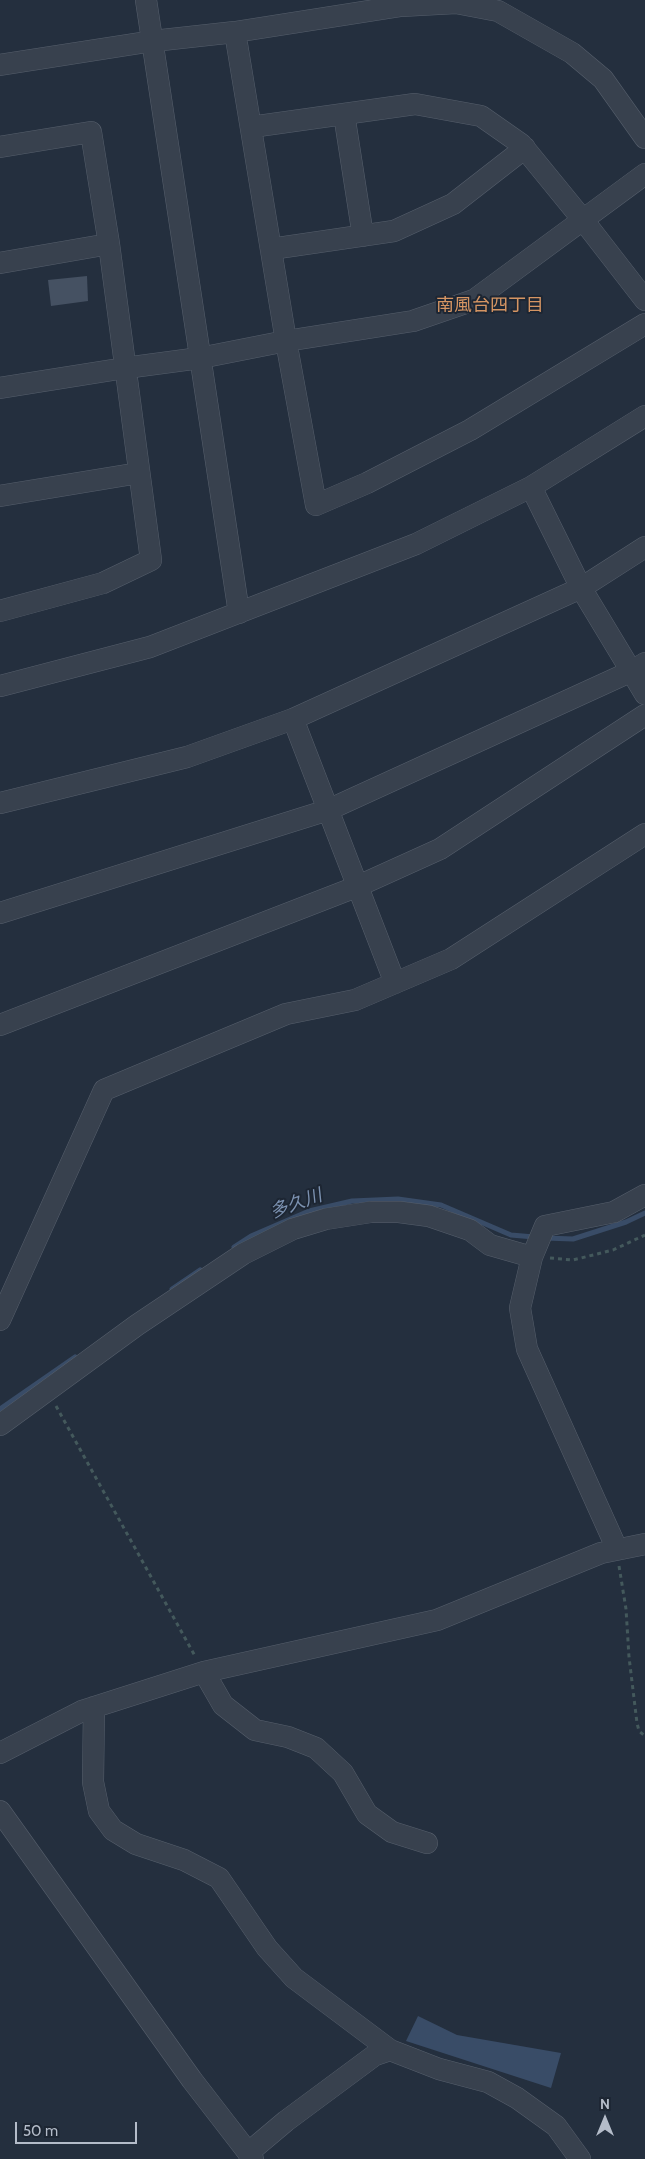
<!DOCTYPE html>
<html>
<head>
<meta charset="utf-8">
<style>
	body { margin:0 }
	#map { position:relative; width:645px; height:2159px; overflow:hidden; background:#242f3e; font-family:Cabin,sans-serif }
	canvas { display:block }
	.north { position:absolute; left:580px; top:2094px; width:50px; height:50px; -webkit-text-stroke:4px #1d2633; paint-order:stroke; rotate:0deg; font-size:14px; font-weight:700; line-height:20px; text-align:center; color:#b4bcc9 }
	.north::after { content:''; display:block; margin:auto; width:18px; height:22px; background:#b4bcc9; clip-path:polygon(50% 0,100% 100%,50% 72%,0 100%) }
	.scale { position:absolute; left:15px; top:2122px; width:122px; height:22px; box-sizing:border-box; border:2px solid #b4bcc9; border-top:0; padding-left:6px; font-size:15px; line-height:18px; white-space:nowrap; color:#b4bcc9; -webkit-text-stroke:4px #1d2633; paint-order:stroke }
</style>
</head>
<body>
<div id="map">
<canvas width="645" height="2159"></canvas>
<div class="north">N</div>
<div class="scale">50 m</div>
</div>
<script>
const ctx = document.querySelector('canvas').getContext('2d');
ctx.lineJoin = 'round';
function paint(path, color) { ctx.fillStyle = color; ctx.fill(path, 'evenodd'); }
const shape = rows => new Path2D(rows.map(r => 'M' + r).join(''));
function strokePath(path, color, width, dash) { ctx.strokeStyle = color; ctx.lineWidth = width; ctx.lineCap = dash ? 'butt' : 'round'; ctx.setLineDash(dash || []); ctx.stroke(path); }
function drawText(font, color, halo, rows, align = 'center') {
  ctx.font = font + ' Cabin,"Noto Sans JP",sans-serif'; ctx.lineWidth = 4; ctx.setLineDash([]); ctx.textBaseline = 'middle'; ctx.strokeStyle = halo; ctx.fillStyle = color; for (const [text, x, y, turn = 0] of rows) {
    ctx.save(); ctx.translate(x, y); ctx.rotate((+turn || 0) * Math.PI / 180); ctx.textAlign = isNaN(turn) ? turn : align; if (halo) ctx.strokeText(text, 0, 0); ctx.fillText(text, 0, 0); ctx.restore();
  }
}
paint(shape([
	[418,2016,457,2035,561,2053,551,2088,406,2041]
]), '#394c67');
strokePath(shape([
	[545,1238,573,1239,626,1222,645,1213],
	[234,1247,251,1236,309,1211,352,1201,398,1199,441,1205,511,1235,534,1237],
	[172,1289,200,1270],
	[0,1409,75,1357]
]), '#394c67', 5);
paint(shape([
	[87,276,88,301,51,306,48,280]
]), '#455162');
const minor = shape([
	[146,0,239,613],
	[235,32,286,341,316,505,367,483,470,430,645,324],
	[0,65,153,41,235,32,401,6,456,3,498,11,572,53,603,79,645,138],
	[344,114,363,236],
	[251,127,415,104,481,116,521,144,583,220,645,300],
	[0,147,91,132,109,244,151,560,103,583,0,611],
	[271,249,394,231,453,204,525,148],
	[0,263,109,244],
	[0,388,125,368,200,358,286,341,413,321,474,300,645,174],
	[531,487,581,588,645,694],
	[0,496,139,473],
	[0,686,150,647,416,544,531,487,645,416],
	[293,719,395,983],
	[0,803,187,757,293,719,581,588,645,547],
	[0,913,328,810,632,671,645,663],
	[0,1025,356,887,440,849,645,715],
	[0,1320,104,1090,286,1014,355,1000,451,959,645,834],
	[0,1425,137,1325,243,1254,293,1229,326,1219,371,1212,399,1212,429,1216,470,1230,490,1245,532,1257],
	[617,1549,527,1349,520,1308,532,1257,545,1226,614,1212,645,1195],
	[204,1672,223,1705,255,1730,288,1737,316,1748,343,1773,367,1814,392,1832,427,1843],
	[94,1707,93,1782,99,1811,113,1830,136,1844,184,1860,219,1878,267,1948,294,1978,390,2050],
	[0,1753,82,1711,204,1672,437,1620,601,1553,645,1544],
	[0,1811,192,2080,253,2159],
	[248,2153,286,2121,375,2055,390,2050,439,2069,488,2082,517,2098,556,2126,580,2159]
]);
strokePath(minor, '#565f6c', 22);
strokePath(shape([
	[550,1258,573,1260,613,1250,645,1235],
	[56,1406,195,1656],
	[619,1566,626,1609,629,1657,637,1723,639,1731,645,1736]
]), '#44595c', 3, [4, 4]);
strokePath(minor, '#38414e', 21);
drawText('18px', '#d59563', '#1d2633', [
	["南風台四丁目",490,306]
]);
drawText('italic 18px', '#7c92b1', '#1d2633', [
	["多久川",296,1204,-20]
]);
</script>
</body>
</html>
